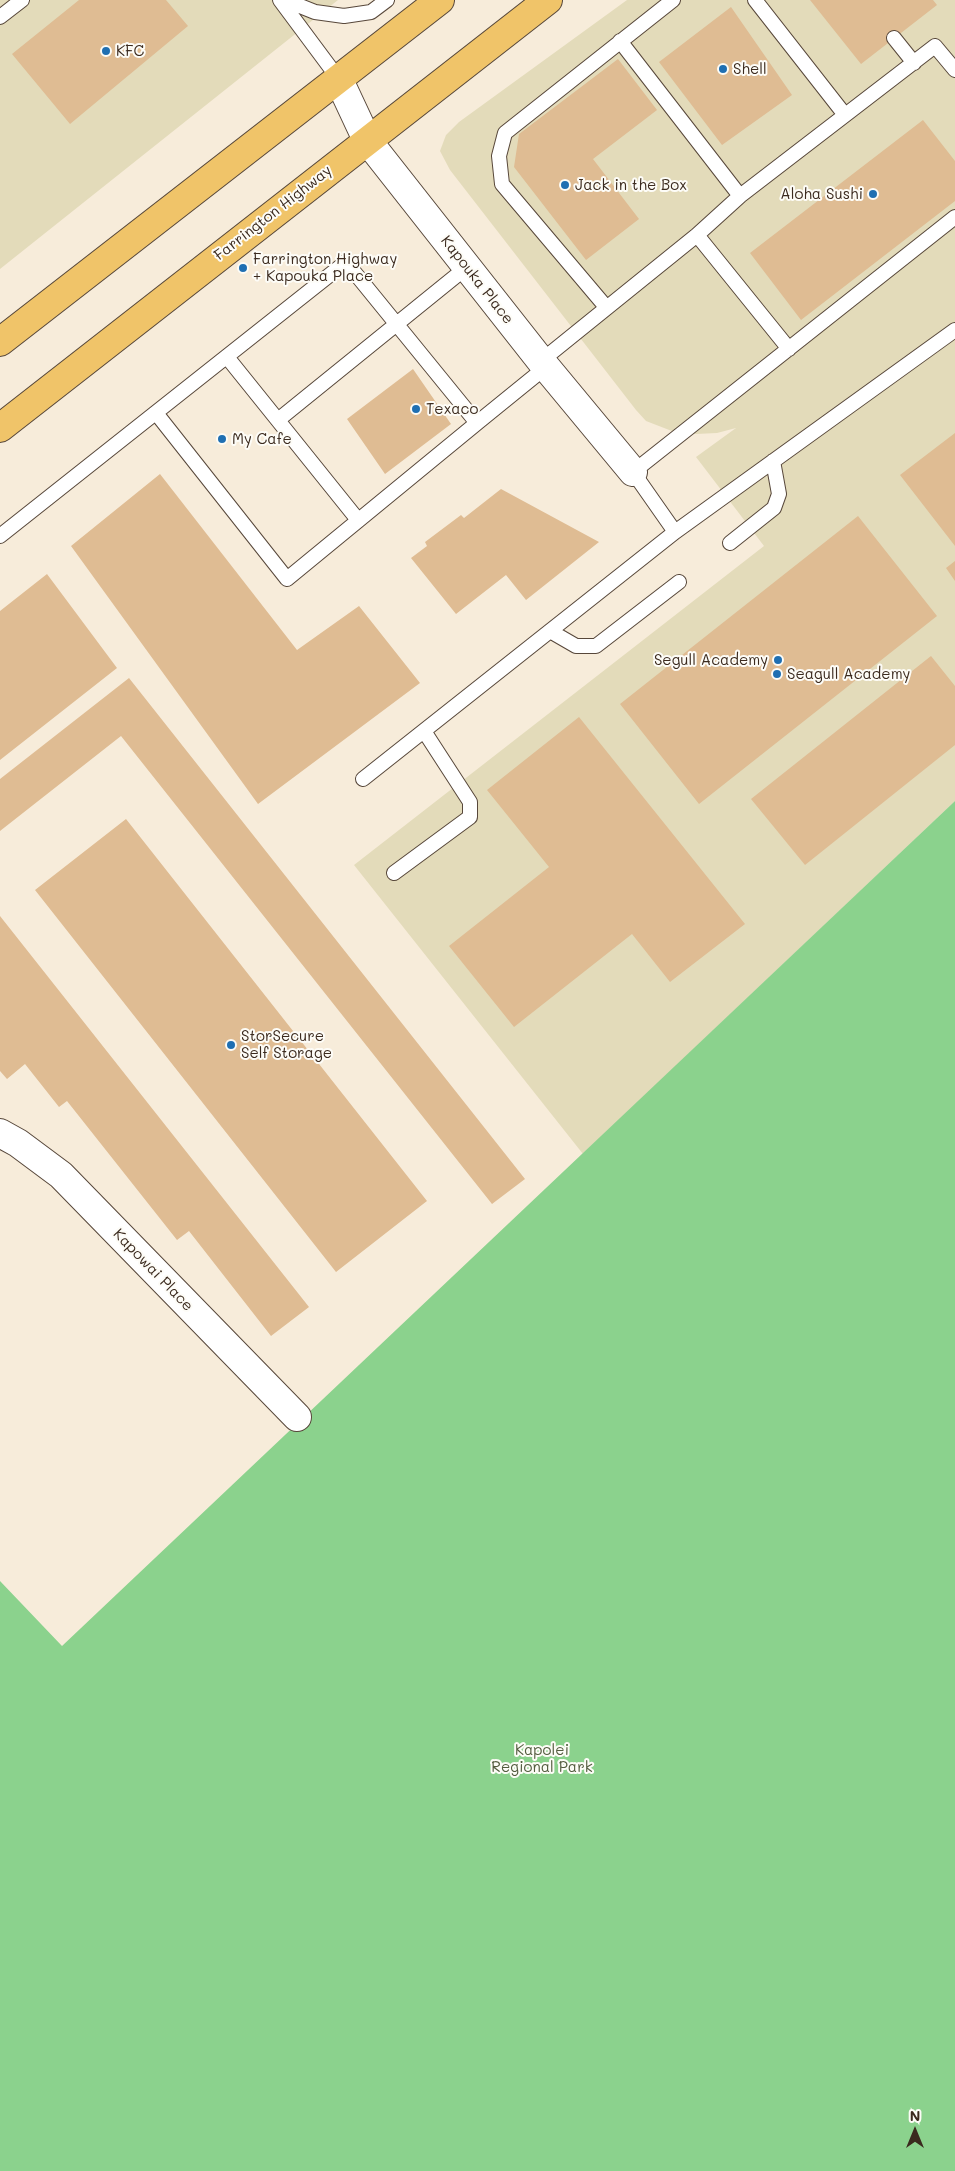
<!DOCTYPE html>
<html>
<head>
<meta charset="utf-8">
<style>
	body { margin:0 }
	#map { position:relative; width:955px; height:2171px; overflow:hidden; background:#f7ecda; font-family:Mali,sans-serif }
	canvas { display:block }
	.north { position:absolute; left:890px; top:2106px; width:50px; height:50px; -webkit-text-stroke:4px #fdfcf7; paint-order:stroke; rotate:0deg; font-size:14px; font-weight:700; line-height:20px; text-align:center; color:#3b2a1e }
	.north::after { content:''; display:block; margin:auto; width:18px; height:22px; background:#3b2a1e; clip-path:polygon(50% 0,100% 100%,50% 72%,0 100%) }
</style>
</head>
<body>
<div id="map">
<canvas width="955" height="2171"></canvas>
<div class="north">N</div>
</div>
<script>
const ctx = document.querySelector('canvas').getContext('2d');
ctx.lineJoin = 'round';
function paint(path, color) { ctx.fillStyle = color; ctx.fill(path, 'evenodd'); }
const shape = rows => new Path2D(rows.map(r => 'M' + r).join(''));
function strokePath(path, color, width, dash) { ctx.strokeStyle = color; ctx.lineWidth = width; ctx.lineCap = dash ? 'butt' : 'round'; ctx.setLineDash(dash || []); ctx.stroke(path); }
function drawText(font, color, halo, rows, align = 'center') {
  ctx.font = font + ' Mali,sans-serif'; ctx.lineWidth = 4; ctx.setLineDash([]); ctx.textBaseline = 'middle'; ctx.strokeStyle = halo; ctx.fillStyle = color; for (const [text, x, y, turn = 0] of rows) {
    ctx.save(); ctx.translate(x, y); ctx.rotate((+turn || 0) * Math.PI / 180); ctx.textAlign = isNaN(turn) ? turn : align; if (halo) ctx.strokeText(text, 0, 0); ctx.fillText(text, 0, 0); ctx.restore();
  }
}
paint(shape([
	[0,0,338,0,0,269],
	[627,0,955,0,955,801,583,1154,354,865,764,546,696,457,736,428,717,433,696,434,677,433,646,421,636,410,450,170,440,151,446,135,459,122]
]), '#e3dbba');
paint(shape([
	[955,801,955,2171,0,2171,0,1581,62,1646]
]), '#8bd28d');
paint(shape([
	[79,0,166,0,188,26,70,124,12,54],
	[810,0,933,0,937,5,861,64],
	[731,7,792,95,722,145,659,62],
	[618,59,657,110,593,159,639,219,586,260,514,167,519,134],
	[923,120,955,161,955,201,801,320,750,253],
	[413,369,451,424,385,474,347,419],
	[955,433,955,546,900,475],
	[160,474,297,650,359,606,420,683,258,804,71,546],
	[501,489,599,542,526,600,506,575,456,614,411,558,427,546,425,542,461,515,464,518],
	[858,516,937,616,699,804,620,704],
	[955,561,955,581,946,568],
	[47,574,117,668,0,760,0,611],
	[931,656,955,686,955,745,805,865,751,799],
	[129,678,525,1179,492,1204,121,736,0,831,0,779],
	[579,717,745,924,670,982,632,934,514,1027,449,946,549,867,487,790],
	[126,819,427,1201,336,1272,35,890],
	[0,916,309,1307,271,1336,189,1231,177,1240,67,1101,59,1107,25,1064,7,1079,0,1071]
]), '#dfbc93');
const lane = shape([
	[280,0,338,78],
	[285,0,315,12,344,16,371,12,387,0],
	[755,0,845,115],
	[0,17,22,0],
	[894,38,914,63],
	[620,41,740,196],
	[697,235,789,349],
	[606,307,502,184,499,156,505,133,673,0],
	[227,357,358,520],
	[541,361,697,235,740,196,935,46,955,70],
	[278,420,467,267],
	[477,423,546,367],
	[675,532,955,330],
	[0,536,346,262,477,423,287,579,156,413],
	[730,543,774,508,779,494,773,461],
	[550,631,576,646,596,646,679,582],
	[363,779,675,532,633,472,955,217],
	[394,873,470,817,470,802,424,731]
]);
const street = shape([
	[338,78,367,140,541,361,633,472],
	[0,1133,18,1143,61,1175,297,1417]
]);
const primary = shape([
	[0,342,440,0],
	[0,428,548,0]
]);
strokePath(lane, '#57473a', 16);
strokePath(street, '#57473a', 30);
strokePath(primary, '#57473a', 30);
strokePath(lane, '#fff', 14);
strokePath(street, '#fff', 28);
strokePath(primary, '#f0c469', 28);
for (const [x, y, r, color] of [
	[106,51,5,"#1f6fb2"],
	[723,69,5,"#1f6fb2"],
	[565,185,5,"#1f6fb2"],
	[873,194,5,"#1f6fb2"],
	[243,268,5,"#1f6fb2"],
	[416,409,5,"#1f6fb2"],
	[222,439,5,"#1f6fb2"],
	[778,660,5,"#1f6fb2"],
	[777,674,5,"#1f6fb2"],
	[231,1045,5,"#1f6fb2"]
]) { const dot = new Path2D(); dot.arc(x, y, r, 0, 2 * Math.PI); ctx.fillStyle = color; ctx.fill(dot); strokePath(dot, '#fdfcf7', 2); }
drawText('15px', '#3b2a1e', '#fdfcf7', [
	["KFC",116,51],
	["Shell",733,69],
	["Jack in the Box",575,185],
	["Aloha Sushi",863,194,"right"],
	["Farrington Highway",253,259],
	["+ Kapouka Place",253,276],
	["Texaco",426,409],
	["My Cafe",232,439],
	["Segull Academy",768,660,"right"],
	["Seagull Academy",787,674],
	["StorSecure",241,1036],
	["Self Storage",241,1053]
], 'left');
drawText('15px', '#3b2a1e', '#fdfcf7', [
	["Farrington Highway",273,213,-38],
	["Kapouka Place",477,280,52],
	["Kapowai Place",153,1270,46]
]);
drawText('15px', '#535c3f', '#fdfcf7', [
	["Kapolei",542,1750],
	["Regional Park",542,1767]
]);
</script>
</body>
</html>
